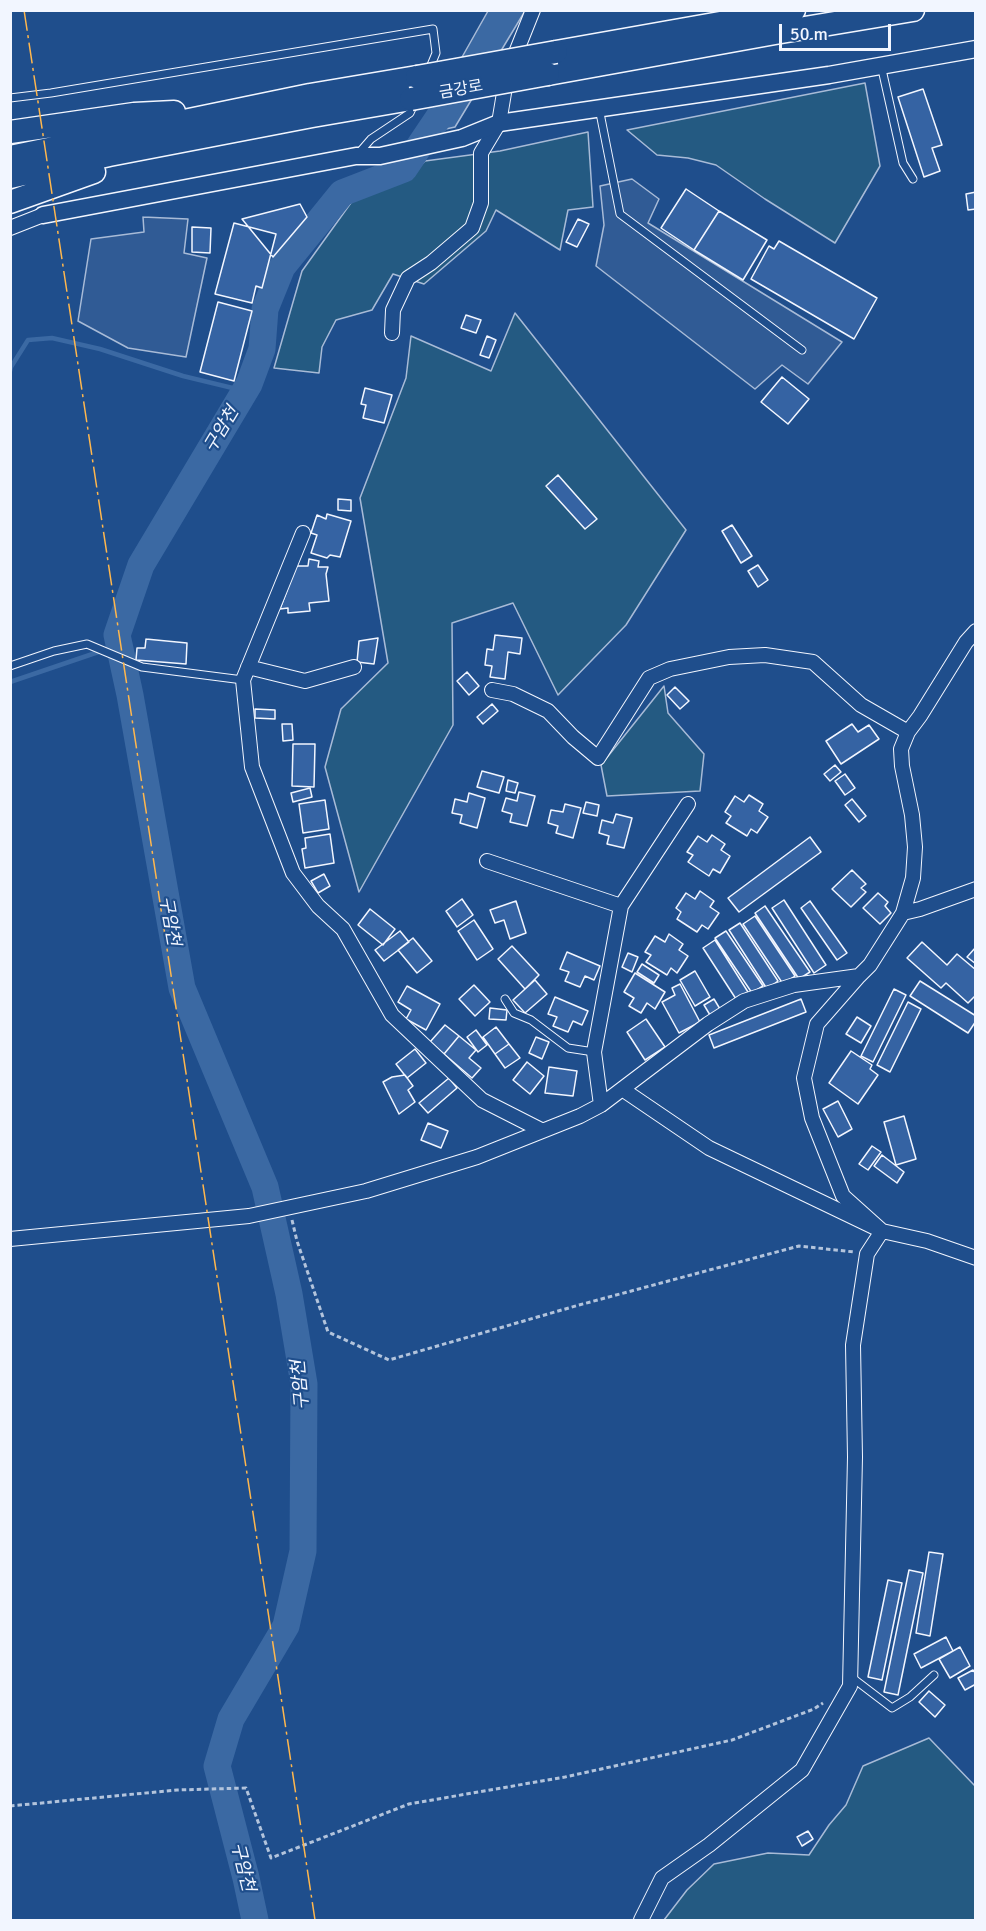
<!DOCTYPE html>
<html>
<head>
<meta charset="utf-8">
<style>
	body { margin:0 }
	#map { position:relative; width:986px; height:1931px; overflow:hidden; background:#1f4e8c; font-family:Signika,sans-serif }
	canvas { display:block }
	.frame { position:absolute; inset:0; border:12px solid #f2f6ff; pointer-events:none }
	.scale { position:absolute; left:779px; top:24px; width:112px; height:27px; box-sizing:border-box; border:3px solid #f2f6ff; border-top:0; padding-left:8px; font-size:18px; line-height:21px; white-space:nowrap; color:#f2f6ff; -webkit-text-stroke:4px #1f4e8c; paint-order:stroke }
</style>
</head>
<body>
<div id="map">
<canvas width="986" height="1931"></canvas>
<div class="frame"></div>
<div class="scale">50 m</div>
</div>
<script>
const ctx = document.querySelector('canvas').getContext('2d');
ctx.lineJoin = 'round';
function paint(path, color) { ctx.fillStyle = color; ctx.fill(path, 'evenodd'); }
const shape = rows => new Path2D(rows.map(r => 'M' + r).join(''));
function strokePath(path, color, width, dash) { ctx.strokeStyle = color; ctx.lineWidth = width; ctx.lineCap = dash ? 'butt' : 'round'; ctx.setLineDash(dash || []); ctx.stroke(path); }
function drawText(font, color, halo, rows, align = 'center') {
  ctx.font = font + ' Signika,"Noto Sans KR",sans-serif'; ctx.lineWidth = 4.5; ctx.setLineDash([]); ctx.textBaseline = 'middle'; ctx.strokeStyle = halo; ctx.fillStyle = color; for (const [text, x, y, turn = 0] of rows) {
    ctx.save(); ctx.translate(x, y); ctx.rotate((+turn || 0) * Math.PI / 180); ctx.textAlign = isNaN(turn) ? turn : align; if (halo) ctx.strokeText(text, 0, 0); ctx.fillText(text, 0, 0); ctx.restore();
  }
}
const green = shape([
	[865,83,880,166,835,243,765,199,716,165,688,158,657,155,627,130,865,83],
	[588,132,593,207,568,210,560,250,496,210,486,231,424,284,393,274,372,310,336,320,322,347,319,373,274,368,302,271,353,200,409,178,425,161,500,151,588,132],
	[515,313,686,530,626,625,558,695,513,603,452,623,453,725,359,892,325,767,341,709,388,663,360,498,406,378,411,336,491,371,515,313],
	[664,686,668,713,704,754,700,791,607,796,601,765,664,686],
	[929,1738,975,1786,975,1920,664,1920,687,1890,714,1864,768,1853,809,1855,829,1825,846,1805,863,1766,929,1738]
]);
paint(green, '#245a82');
strokePath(green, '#a8bbd7', 1.5);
const parking = shape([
	[632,179,659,199,648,223,842,342,808,384,782,365,755,389,596,266,604,225,600,186,632,179],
	[143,217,188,219,184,253,207,258,186,357,128,348,78,321,91,239,144,232,143,217]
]);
paint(parking, '#305b95');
strokePath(parking, '#a8bbd7', 1.5);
const water = shape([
	[488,11,525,11,455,127,414,136,435,105,488,11]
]);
paint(water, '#3b69a3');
strokePath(water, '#a8bbd7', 1.5);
strokePath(shape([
	[10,371,11,367,28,340,52,338,100,349,183,376,245,391],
	[10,682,119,645]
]), '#3b69a3', 4.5);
strokePath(shape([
	[255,1920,246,1878,217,1766,231,1719,286,1626,303,1551,304,1384,289,1294,265,1187,182,988,130,695,117,635,141,565,249,384,262,349,265,309,282,267,342,193,404,169,449,102]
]), '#3b69a3', 27);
const building = shape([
	[923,89,942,145,932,148,940,171,924,177,898,97,923,89],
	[686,189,719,211,694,250,661,228,686,189],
	[976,192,976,209,968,210,966,194,976,192],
	[300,204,307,217,273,257,242,219,300,204],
	[719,211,767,240,743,280,694,250,719,211],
	[578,219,589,224,577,247,566,242,578,219],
	[234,223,276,234,262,288,256,286,252,303,215,294,234,223],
	[192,227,211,228,210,253,192,252,192,227],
	[779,241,877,298,854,339,751,279,769,246,774,249,779,241],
	[218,302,252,311,234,381,200,372,218,302],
	[466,315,481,320,476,333,461,328,466,315],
	[487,336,496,340,489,358,480,355,487,336],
	[782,377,809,399,788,424,761,402,782,377],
	[365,388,392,395,384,423,363,418,366,405,361,404,365,388],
	[558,475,597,519,585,529,546,486,558,475],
	[338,499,351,500,351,511,338,510,338,499],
	[327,514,351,521,340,557,330,555,327,558,311,553,317,535,311,533,317,515,326,519,327,514],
	[732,525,752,556,741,563,722,531,732,525],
	[309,559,319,561,318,567,328,567,326,574,329,601,309,603,310,611,288,613,288,608,280,609,296,566,308,566,309,559],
	[758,565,768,580,758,587,748,571,758,565],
	[495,635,522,638,520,654,508,652,505,679,490,677,492,666,485,665,487,649,493,650,495,635],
	[378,638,374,664,357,662,359,641,378,638],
	[146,639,187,643,186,664,136,660,137,648,145,648,146,639],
	[467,672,479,686,469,695,457,681,467,672],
	[675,687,689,701,680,709,667,695,675,687],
	[492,704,498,711,483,724,477,717,492,704],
	[255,709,275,710,275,719,255,718,255,709],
	[282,724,292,724,293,740,283,741,282,724],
	[852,724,858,732,869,725,879,739,841,764,826,741,852,724],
	[293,744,315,744,314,787,292,786,293,744],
	[835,765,841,772,830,781,824,774,835,765],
	[482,771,504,777,499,793,477,787,482,771],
	[845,774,855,788,845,795,835,781,845,774],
	[508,780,518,783,515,793,506,791,508,780],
	[310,788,312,797,293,802,291,793,310,788],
	[519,792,535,796,527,826,510,822,512,814,502,811,506,798,517,801,519,792],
	[469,793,485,798,477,828,460,823,462,815,452,813,455,799,467,802,469,793],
	[749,795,763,804,759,811,768,817,757,833,751,829,747,836,726,823,731,816,725,812,735,796,744,802,749,795],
	[852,799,866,816,859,822,845,805,852,799],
	[325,800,329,829,303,833,299,804,325,800],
	[586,802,599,805,597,816,583,813,586,802],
	[565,804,581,808,573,838,556,833,558,826,548,823,551,810,563,812,565,804],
	[616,814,632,818,624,848,607,844,609,836,599,833,602,820,613,823,616,814],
	[330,834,334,863,305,868,302,849,306,848,305,838,330,834],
	[712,835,725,844,721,850,730,856,720,873,713,869,709,876,688,862,693,855,687,852,698,836,707,842,712,835],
	[810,837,821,852,739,912,728,898,810,837],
	[852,870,866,884,861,888,866,892,851,907,832,889,852,870],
	[324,874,330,886,318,893,311,881,324,874],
	[700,891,714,901,710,907,719,913,708,929,702,925,697,932,677,919,681,912,676,908,686,893,695,899,700,891],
	[878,893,888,902,885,906,891,913,880,924,863,908,878,893],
	[462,899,473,915,457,927,446,911,462,899],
	[784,900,826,965,814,973,772,908,784,900],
	[516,901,526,933,510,939,504,920,495,923,490,910,516,901],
	[810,901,847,953,837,960,801,908,810,901],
	[765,906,810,972,799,979,755,913,765,906],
	[370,909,395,929,383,945,358,925,370,909],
	[755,916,795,976,783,984,743,924,755,916],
	[474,920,493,949,477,960,458,931,474,920],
	[740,923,778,981,767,989,729,930,740,923],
	[400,931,409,942,384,961,375,950,400,931],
	[726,931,763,986,752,993,715,938,726,931],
	[669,934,683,944,679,950,688,956,677,973,671,968,667,975,646,962,651,955,645,952,655,936,665,942,669,934],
	[413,938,432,961,417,973,398,950,413,938],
	[715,940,748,992,736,999,703,948,715,940],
	[922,942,947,965,957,954,976,970,976,995,968,1003,946,983,941,988,907,958,922,942],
	[512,946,539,975,525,989,498,959,512,946],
	[976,947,976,964,967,957,976,947],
	[567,952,600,966,594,980,585,976,580,987,565,981,569,972,560,969,567,952],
	[628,953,638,957,632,972,622,967,628,953],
	[642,964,659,975,654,983,637,972,642,964],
	[695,971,710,997,695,1006,680,980,695,971],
	[635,973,665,992,655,1009,647,1003,641,1013,629,1006,634,998,624,992,635,973],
	[535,980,547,994,525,1013,513,1000,535,980],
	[920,981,976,1016,976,1021,968,1033,910,996,920,981],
	[680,984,700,1022,679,1033,662,1002,675,995,672,988,680,984],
	[474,985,490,1002,475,1016,459,999,474,985],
	[407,986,440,1004,426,1030,406,1019,411,1010,398,1002,407,986],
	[894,989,906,995,873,1062,861,1056,894,989],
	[555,997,588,1011,582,1025,573,1021,568,1032,553,1026,557,1017,548,1014,555,997],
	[714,999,720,1009,710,1015,704,1005,714,999],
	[801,999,806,1012,714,1048,709,1035,801,999],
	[908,1002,921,1009,890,1072,877,1065,908,1002],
	[490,1008,507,1010,506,1020,489,1019,490,1008],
	[857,1017,871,1026,861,1043,846,1034,857,1017],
	[646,1019,665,1047,645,1060,627,1032,646,1019],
	[445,1025,459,1036,444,1054,430,1042,445,1025],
	[496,1027,509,1044,495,1054,483,1037,496,1027],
	[476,1030,487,1045,478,1052,467,1037,476,1030],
	[459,1036,476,1050,469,1058,481,1068,472,1078,444,1054,459,1036],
	[536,1037,549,1042,542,1059,529,1053,536,1037],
	[509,1044,520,1058,505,1068,495,1054,509,1044],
	[415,1049,426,1063,407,1078,396,1064,415,1049],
	[851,1051,872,1065,870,1069,878,1075,858,1104,829,1083,851,1051],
	[527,1062,544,1076,530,1094,513,1080,527,1062],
	[549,1067,577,1071,573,1096,545,1093,549,1067],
	[405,1075,413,1086,408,1090,415,1102,399,1114,383,1082,392,1077,405,1075],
	[449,1078,457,1088,428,1113,419,1103,449,1078],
	[838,1101,852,1129,838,1137,823,1109,838,1101],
	[904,1116,916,1159,896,1165,884,1122,904,1116],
	[428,1123,448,1131,441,1148,421,1140,428,1123],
	[872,1146,881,1152,868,1170,859,1164,872,1146],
	[882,1155,904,1172,897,1183,874,1166,882,1155],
	[929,1552,943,1554,930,1636,916,1633,929,1552],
	[909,1570,923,1573,898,1695,884,1692,909,1570],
	[888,1580,902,1583,882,1680,868,1677,888,1580],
	[946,1637,953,1651,921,1668,914,1654,946,1637],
	[960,1647,970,1666,950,1678,939,1659,960,1647],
	[973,1670,976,1674,976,1684,965,1690,958,1678,973,1670],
	[929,1691,945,1705,935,1717,919,1702,929,1691],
	[808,1831,813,1839,802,1846,797,1837,808,1831]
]);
paint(building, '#3563a3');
strokePath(building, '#f2f6ff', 1.5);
const service = shape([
	[881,65,903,163,913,179],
	[10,98,51,93,433,29,436,53,429,70],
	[599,108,620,214,802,350],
	[358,154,371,139,410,113,415,102],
	[10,666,54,651,87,644,142,667,243,680],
	[505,999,514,1013,531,1020,568,1048,594,1052],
	[850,1676,892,1708,910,1697,934,1675]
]);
const minor = shape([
	[10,228,43,215],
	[392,333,393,310,408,278,431,263,472,228,481,203,481,153,499,123,507,75,533,10],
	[303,533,243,680,252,767,293,873,318,906,343,929,392,1015,482,1100,541,1130],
	[248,667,305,681,354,667],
	[492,690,513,694,548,711,573,737,598,758,649,678,670,669,729,657,765,655,813,662,861,705,908,732],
	[487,861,621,906],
	[903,913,913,878,915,847,912,815,902,766,901,749,908,732,920,716,966,642,976,631],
	[859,976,817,1024,804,1078,812,1118,843,1196,882,1231,927,1241,976,1258],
	[622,1089,709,1148,882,1231,867,1254,853,1345,855,1457,850,1686,802,1770,709,1845,662,1878,641,1920],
	[601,1105,594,1052,621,906,688,804],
	[10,1239,249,1216,366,1191,477,1157,580,1116,601,1105,708,1024,744,1001,794,985,859,976,870,965,903,913,920,909,976,889]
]);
const tertiary = shape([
	[43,215,356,156,380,156,462,138,499,123,829,75,976,49]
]);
const trunk = shape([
	[556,52,794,10],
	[548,74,775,33,913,10],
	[10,132,134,114,174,112],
	[10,157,310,95,417,77],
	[10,177,109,155,312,116,411,99],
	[10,202,94,172]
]);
strokePath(service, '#f2f6ff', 9);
strokePath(minor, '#f2f6ff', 16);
strokePath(tertiary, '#f2f6ff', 19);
strokePath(trunk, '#f2f6ff', 25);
strokePath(shape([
	[292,1220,297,1241,328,1332,389,1360,579,1305,799,1246,854,1252],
	[10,1806,177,1790,246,1788,271,1858,409,1804,565,1777,732,1740,814,1709,823,1703]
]), '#b3c4dc', 3, [4.5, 3]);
strokePath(service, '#1f4e8c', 7);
strokePath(minor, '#1f4e8c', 14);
strokePath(tertiary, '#1f4e8c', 16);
strokePath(trunk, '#1f4e8c', 22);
const trunkBridge = shape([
	[417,77,556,52],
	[411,99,548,74]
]);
strokePath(trunkBridge, '#f2f6ff', 25, []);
strokePath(trunkBridge, '#1f4e8c', 22);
strokePath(shape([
	[24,10,315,1920]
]), '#ffb74d', 1.5, [21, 4.5, 3, 4.5]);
drawText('16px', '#f2f6ff', '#1f4e8c', [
	["금강로",461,90,-10]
]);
drawText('italic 18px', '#f2f6ff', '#1f4e8c', [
	["구암천",222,430,-59],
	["구암천",169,921,80],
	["구암천",301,1385,-95],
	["구암천",242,1867,76]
]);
</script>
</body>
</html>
